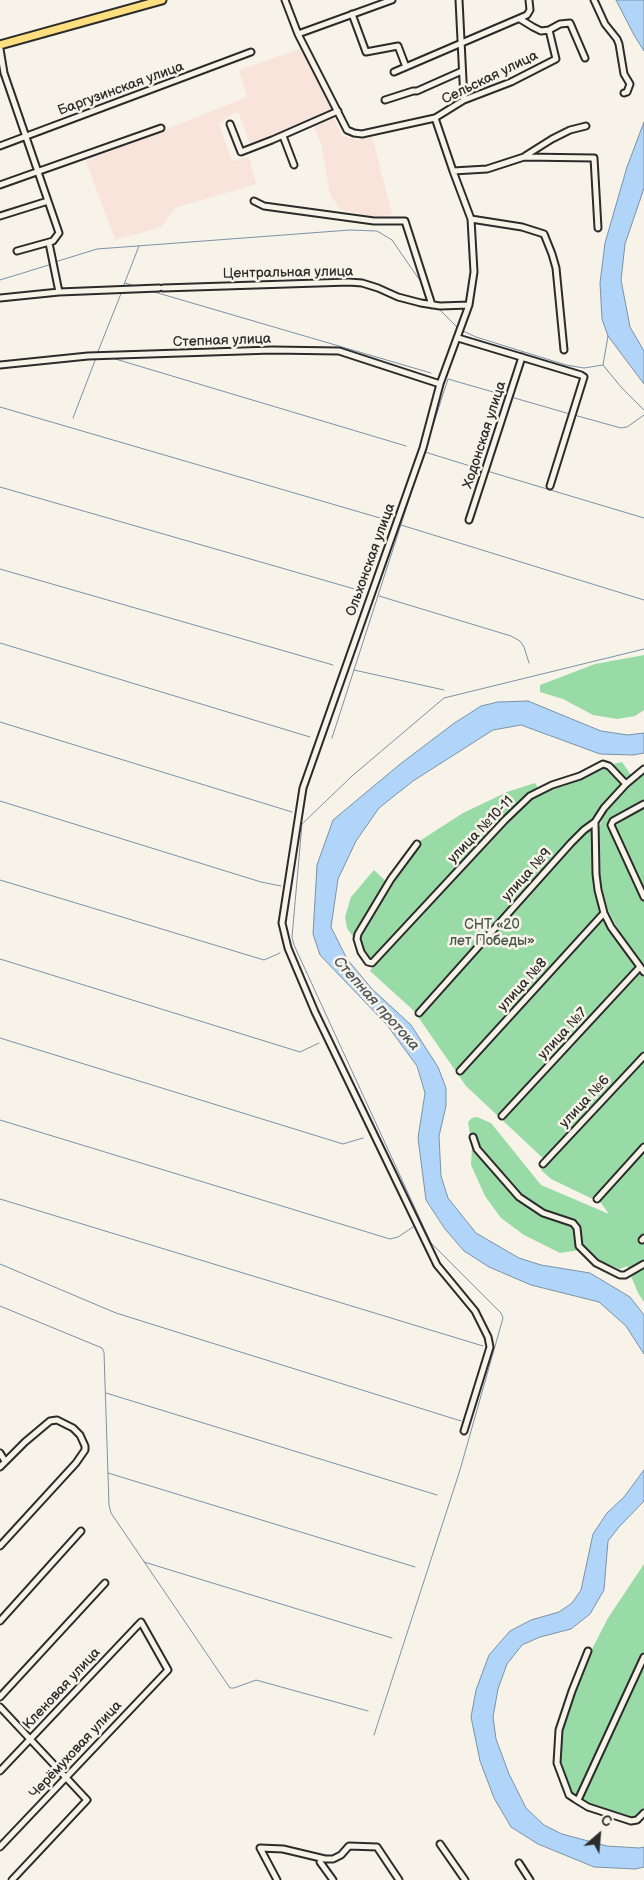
<!DOCTYPE html>
<html>
<head>
<meta charset="utf-8">
<style>
	body { margin:0 }
	#map { position:relative; width:644px; height:1880px; overflow:hidden; background:#f7f3e8; font-family:"Balsamiq Sans",sans-serif }
	canvas { display:block }
	.north { position:absolute; left:574px; top:1810px; width:50px; height:50px; -webkit-text-stroke:4px #f7f3e8; paint-order:stroke; rotate:27deg; font-size:14px; font-weight:700; line-height:20px; text-align:center; color:#2b2b2b }
	.north::after { content:''; display:block; margin:auto; width:18px; height:22px; background:#2b2b2b; clip-path:polygon(50% 0,100% 100%,50% 72%,0 100%) }
</style>
</head>
<body>
<div id="map">
<canvas width="644" height="1880"></canvas>
<div class="north">С</div>
</div>
<script>
const ctx = document.querySelector('canvas').getContext('2d');
ctx.lineJoin = 'round';
function paint(path, color) { ctx.fillStyle = color; ctx.fill(path, 'evenodd'); }
const shape = rows => new Path2D(rows.map(r => 'M' + r).join(''));
function strokePath(path, color, width, dash) { ctx.strokeStyle = color; ctx.lineWidth = width; ctx.lineCap = dash ? 'butt' : 'round'; ctx.setLineDash(dash || []); ctx.stroke(path); }
function drawText(font, color, halo, rows, align = 'center') {
  ctx.font = font + ' "Balsamiq Sans",sans-serif'; ctx.lineWidth = 5; ctx.setLineDash([]); ctx.textBaseline = 'middle'; ctx.strokeStyle = halo; ctx.fillStyle = color; for (const [text, x, y, turn = 0] of rows) {
    ctx.save(); ctx.translate(x, y); ctx.rotate((+turn || 0) * Math.PI / 180); ctx.textAlign = isNaN(turn) ? turn : align; if (halo) ctx.strokeText(text, 0, 0); ctx.fillText(text, 0, 0); ctx.restore();
  }
}
paint(shape([
	[302,48,331,109,250,145,239,113,234,113,219,124,232,161,249,157,256,184,175,208,162,227,115,240,86,161,247,97,239,70],
	[334,118,342,136,359,140,372,136,392,214,373,217,340,209,330,194,321,143,314,127]
]), '#f9e4db');
paint(shape([
	[644,655,644,710,635,716,617,719,593,715,563,699,540,692,540,685,595,664],
	[622,762,631,775,587,824,593,832,594,875,602,920,644,977,644,1302,638,1293,627,1266,620,1269,598,1260,587,1249,560,1253,524,1235,501,1218,485,1196,471,1165,472,1147,468,1122,472,1118,477,1117,491,1123,541,1185,609,1214,601,1203,551,1179,541,1170,547,1162,466,1086,414,1011,370,971,374,965,369,961,347,928,345,917,351,897,374,870,390,885,421,845,418,842,463,813,507,792,535,783,540,792,583,779,604,766],
	[644,773,644,966,624,940,608,910,598,873,599,828,606,810],
	[644,1564,644,1807,639,1816,633,1820,589,1805,570,1794,559,1763,562,1731,591,1651,608,1618]
]), '#99dba6');
const water = shape([
	[616,0,644,0,644,51,634,35,616,0],
	[644,122,644,188,625,244,621,280,630,327,644,351,644,384,608,336,602,319,600,283,605,243,627,167,644,122],
	[528,701,601,731,628,735,644,733,644,753,633,755,600,754,521,725,493,730,413,781,379,808,356,841,338,879,331,927,347,959,372,989,411,1025,438,1067,446,1088,446,1106,439,1136,441,1176,448,1198,476,1233,519,1258,541,1265,590,1273,630,1297,644,1315,644,1354,626,1326,599,1302,531,1285,489,1267,464,1251,445,1229,426,1200,418,1138,425,1093,417,1066,387,1025,320,955,313,934,317,865,333,820,399,765,453,724,481,706,498,702,528,701],
	[644,1470,644,1501,619,1527,608,1541,604,1590,590,1614,571,1629,540,1637,522,1645,507,1664,498,1689,493,1717,496,1739,509,1774,526,1808,544,1825,562,1834,607,1846,639,1848,644,1847,644,1867,635,1869,594,1867,538,1844,511,1827,494,1798,480,1761,471,1717,476,1690,489,1655,510,1631,531,1620,559,1612,572,1603,581,1590,593,1534,607,1513,624,1497,644,1470]
]);
paint(water, '#b0d5f9');
strokePath(water, '#7b91a7', 1);
strokePath(shape([
	[55,262,97,249,350,230,377,231,392,240,423,285],
	[0,280,52,264],
	[125,283,138,287],
	[123,287,139,246],
	[151,291,431,373],
	[439,309,459,329],
	[463,331,476,337,566,365,584,368,603,365],
	[608,336,603,365,621,387,644,410],
	[97,354,122,291],
	[112,358,406,446],
	[511,397,570,414],
	[0,407,380,518],
	[574,415,621,428,627,427,644,415],
	[73,418,96,358],
	[425,452,483,470],
	[487,471,644,518],
	[0,487,358,590],
	[401,525,644,600],
	[0,569,333,665],
	[379,596,511,636,520,641,524,647,529,663],
	[0,643,310,737],
	[354,670,444,690],
	[0,722,292,812],
	[332,738,448,379,507,396],
	[0,801,261,882,281,886],
	[0,880,264,960,280,953],
	[0,959,300,1052,319,1043],
	[0,1038,343,1144,363,1138],
	[0,1120,390,1239,398,1237,416,1225],
	[0,1199,483,1346],
	[0,1264,116,1313,461,1421],
	[0,1306,102,1348,104,1352,109,1505,111,1513,230,1688,234,1688,256,1680,368,1711],
	[106,1393,437,1495],
	[108,1473,415,1567],
	[144,1562,392,1638],
	[374,1735,460,1470,503,1318,501,1313,431,1243,294,945,292,937,302,824,352,776,444,698,644,649]
]), '#7b91a7', 1);
const minor = shape([
	[285,0,298,34,347,130,354,133,362,134,435,118,464,100,511,82,556,59,549,30,560,24,570,23,585,58],
	[459,0,464,100],
	[594,0,605,24,617,39,619,44,624,74,630,84,627,92,624,93],
	[352,14,366,52,398,46,406,67],
	[520,19,533,27,541,31,549,30],
	[298,34,392,0],
	[0,49,4,73,59,233,53,241,17,251],
	[394,72,527,15,530,10,529,0],
	[385,100,413,91,417,91,462,71],
	[435,118,453,171,487,169,524,157,594,158,598,228],
	[230,124,241,152,272,140,338,111],
	[283,136,294,165],
	[0,146,251,52],
	[525,156,552,139,570,130,586,126],
	[453,171,471,219,474,272,469,305,440,384,423,448,303,788,282,923,288,948,315,1012,437,1265,475,1311,488,1337,490,1347,464,1431],
	[0,185,161,128],
	[254,201,264,206,374,221,405,221,432,305],
	[0,216,48,201],
	[471,219,522,227,544,234,552,254,556,268,564,350],
	[49,243,59,292],
	[163,288,349,282,362,283,378,288,398,297,421,303,440,306,469,305],
	[0,298,59,292,159,288],
	[458,338,581,375,584,377,550,486],
	[0,365,88,356,272,350,339,351,440,384],
	[469,520,522,357],
	[644,769,626,784,604,808,595,822,596,874,598,890,604,913,611,927,644,972],
	[644,804,613,821,611,825,644,897],
	[417,844,391,879,358,934,357,939,361,952,368,962,372,963,505,820,530,796,552,785,580,776,603,764,609,766,626,784],
	[419,1013,571,843,584,830,595,822],
	[460,1071,604,913],
	[502,1116,640,967],
	[473,1137,477,1149,519,1197,543,1213,573,1223,577,1228,579,1246,596,1263,620,1275,625,1275,644,1264],
	[543,1164,644,1056],
	[597,1199,644,1147],
	[642,1240,644,1238],
	[0,1453,5,1461],
	[0,1467,25,1442,50,1421,57,1420,73,1428,80,1435,85,1446,85,1450,76,1463,0,1546],
	[0,1621,81,1531],
	[588,1651,572,1691,559,1730,557,1763,569,1795,575,1799,588,1807,631,1821,637,1820,644,1813],
	[0,1697,105,1583],
	[0,1707,87,1800,12,1880],
	[0,1771,141,1622,168,1670,0,1847],
	[578,1800,644,1657],
	[440,1844,465,1880],
	[320,1862,333,1880],
	[519,1863,530,1880],
	[277,1880,260,1848,283,1849,325,1859,333,1859,341,1855,349,1846,377,1847,399,1880]
]);
const major = shape([
	[0,45,162,0]
]);
strokePath(minor, '#2b2b2b', 9);
strokePath(major, '#2b2b2b', 11);
strokePath(minor, '#f7f3e8', 5);
strokePath(major, '#fedf80', 7);
drawText('14px', '#2b2b2b', '#f7f3e8', [
	["Сельская улица",490,78,-26],
	["Баргузинская улица",121,89,-20],
	["Центральная улица",288,273,-1],
	["Степная улица",222,341,-2],
	["Ходонская улица",485,435,-72],
	["Ольхонская улица",371,560,-70],
	["улица №10-11",481,830,-46],
	["улица №9",527,875,-48],
	["улица №8",523,985,-48],
	["улица №7",563,1034,-47],
	["улица №6",585,1102,-47],
	["Кленовая улица",62,1689,-47],
	["Черёмуховая улица",76,1750,-47]
]);
drawText('14px', '#46574a', '#f7f3e8', [
	["СНТ «20",492,925],
	["лет Победы»",492,941]
]);
drawText('italic 15px', '#4c565e', '#f7f3e8', [
	["Степная протока",376,1004,48]
]);
</script>
</body>
</html>
